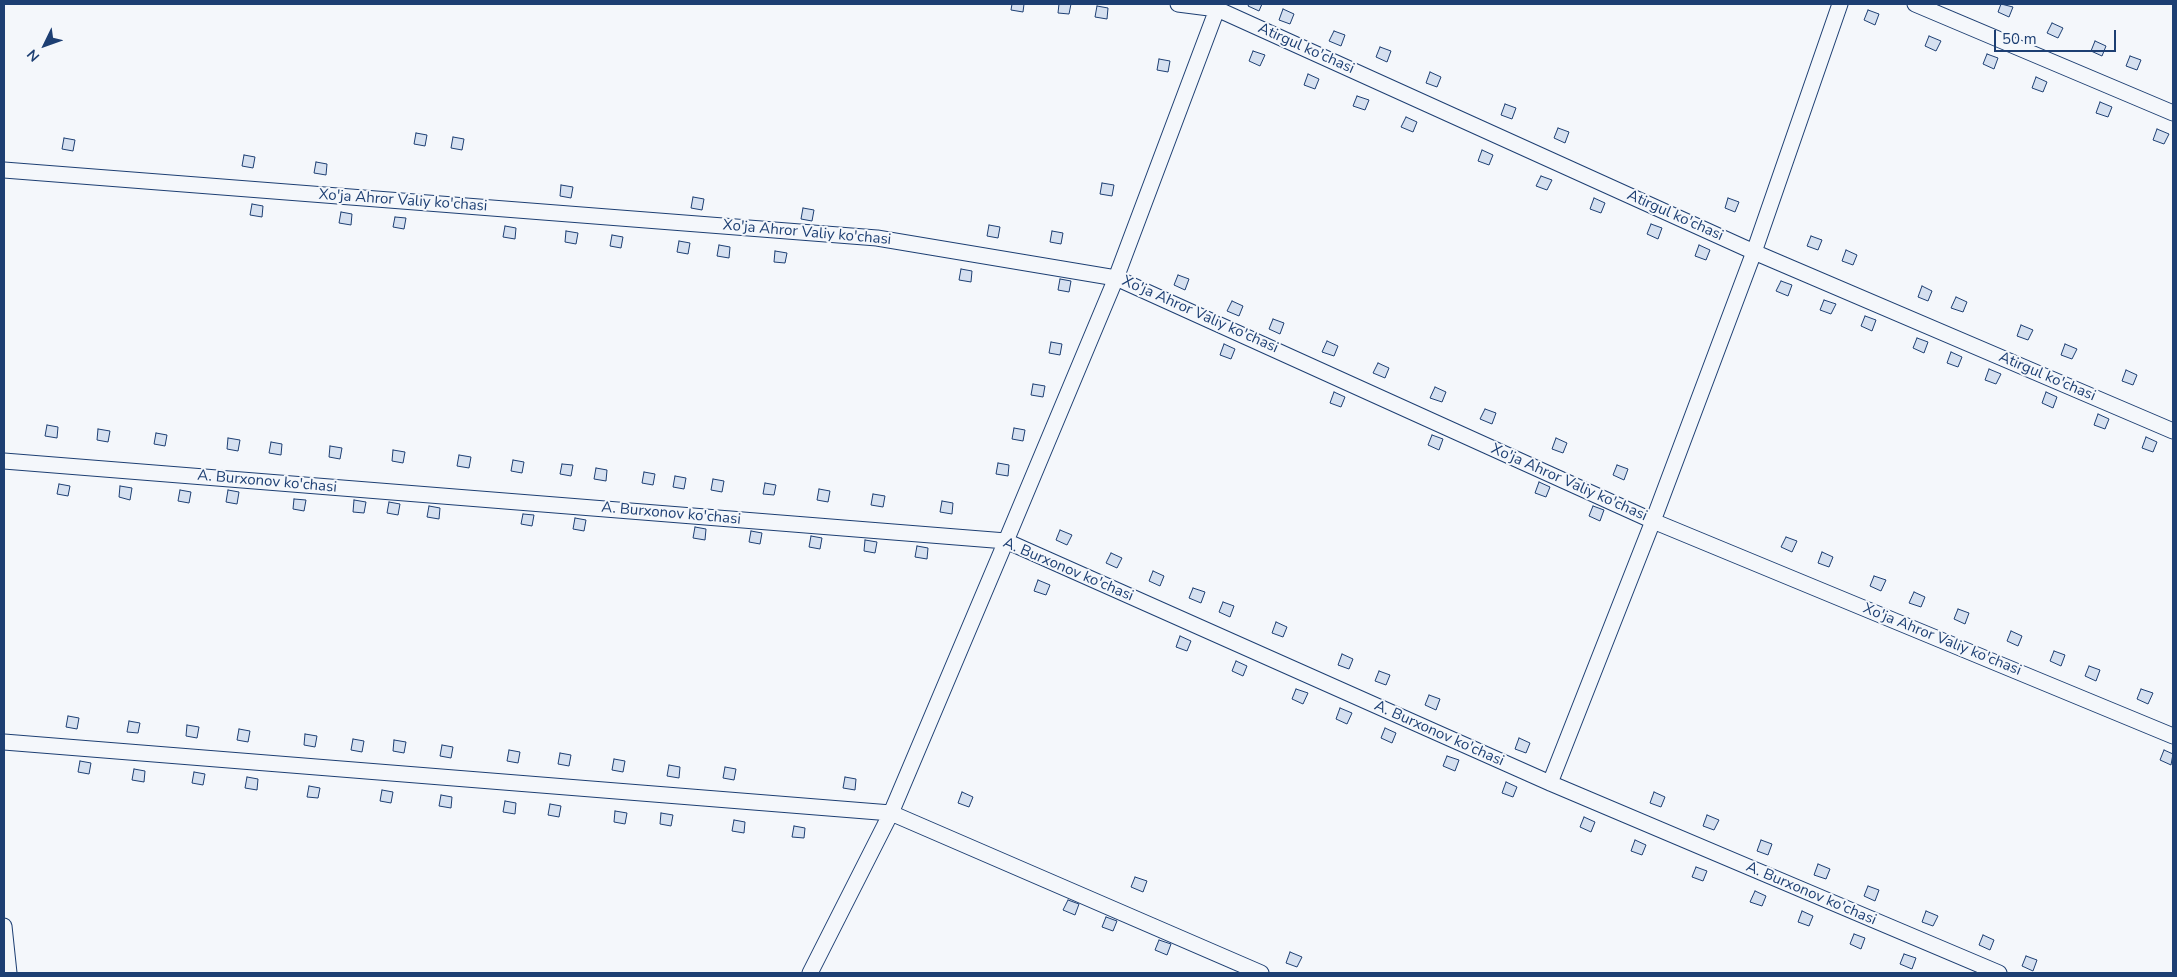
<!DOCTYPE html>
<html>
<head>
<meta charset="utf-8">
<style>
	body { margin:0 }
	#map { position:relative; width:2177px; height:977px; overflow:hidden; background:#f4f7fb; font-family:"Nunito Sans",sans-serif }
	canvas { display:block }
	.frame { position:absolute; inset:0; border:5px solid #1d3f73; pointer-events:none }
	.north { position:absolute; left:20px; top:20px; width:50px; height:50px; -webkit-text-stroke:4px #f4f7fb; paint-order:stroke; rotate:228deg; font-size:14px; font-weight:700; line-height:20px; text-align:center; color:#1d3f73 }
	.north::after { content:''; display:block; margin:auto; width:18px; height:22px; background:#1d3f73; clip-path:polygon(50% 0,100% 100%,50% 72%,0 100%) }
	.scale { position:absolute; left:1994px; top:30px; width:122px; height:22px; box-sizing:border-box; border:2px solid #1d3f73; border-top:0; padding-left:6px; font-size:15px; line-height:18px; white-space:nowrap; color:#1d3f73; -webkit-text-stroke:4px #f4f7fb; paint-order:stroke }
</style>
</head>
<body>
<div id="map">
<canvas width="2177" height="977"></canvas>
<div class="frame"></div>
<div class="north">N</div>
<div class="scale">50 m</div>
</div>
<script>
const ctx = document.querySelector('canvas').getContext('2d');
ctx.lineJoin = 'round';
function paint(path, color) { ctx.fillStyle = color; ctx.fill(path, 'evenodd'); }
const shape = rows => new Path2D(rows.map(r => 'M' + r).join(''));
function strokePath(path, color, width, dash) { ctx.strokeStyle = color; ctx.lineWidth = width; ctx.lineCap = dash ? 'butt' : 'round'; ctx.setLineDash(dash || []); ctx.stroke(path); }
function drawText(font, color, halo, rows, align = 'center') {
  ctx.font = font + ' "Nunito Sans",sans-serif'; ctx.lineWidth = 4; ctx.setLineDash([]); ctx.textBaseline = 'middle'; ctx.strokeStyle = halo; ctx.fillStyle = color; for (const [text, x, y, turn = 0] of rows) {
    ctx.save(); ctx.translate(x, y); ctx.rotate((+turn || 0) * Math.PI / 180); ctx.textAlign = isNaN(turn) ? turn : align; if (halo) ctx.strokeText(text, 0, 0); ctx.fillText(text, 0, 0); ctx.restore();
  }
}
const building = shape([
	[1012,4,1024,4,1023,12,1011,10,1012,4],
	[1059,4,1071,4,1069,14,1058,13,1059,4],
	[1249,4,1262,4,1259,11,1248,6,1249,4],
	[2001,4,2013,7,2009,17,1998,12,2001,4],
	[1097,6,1108,8,1107,19,1095,17,1097,6],
	[1283,9,1294,14,1290,24,1279,20,1283,9],
	[1868,10,1879,14,1875,25,1864,20,1868,10],
	[2052,23,2063,28,2058,38,2047,33,2052,23],
	[1334,31,1345,35,1341,46,1329,41,1334,31],
	[1929,36,1941,41,1936,51,1925,46,1929,36],
	[2095,41,2106,46,2102,56,2091,51,2095,41],
	[1380,47,1391,51,1387,62,1376,57,1380,47],
	[1253,51,1265,55,1260,66,1249,61,1253,51],
	[1987,54,1998,58,1994,69,1983,64,1987,54],
	[2130,56,2141,60,2137,70,2126,66,2130,56],
	[1159,59,1170,61,1168,72,1157,70,1159,59],
	[1430,72,1441,77,1437,87,1426,83,1430,72],
	[1308,74,1319,79,1315,89,1304,85,1308,74],
	[2036,77,2047,82,2043,92,2032,88,2036,77],
	[1357,96,1369,100,1365,110,1353,106,1357,96],
	[2100,102,2112,107,2108,117,2096,113,2100,102],
	[1505,104,1516,108,1512,119,1501,115,1505,104],
	[1406,117,1417,122,1413,132,1401,127,1406,117],
	[1558,128,1569,132,1565,143,1554,138,1558,128],
	[2157,129,2169,134,2164,144,2153,140,2157,129],
	[416,133,427,135,425,146,414,144,416,133],
	[453,137,464,139,462,150,451,148,453,137],
	[64,138,75,140,73,151,62,149,64,138],
	[1482,150,1493,155,1489,165,1478,161,1482,150],
	[244,155,255,157,253,168,242,166,244,155],
	[316,162,327,164,326,175,314,173,316,162],
	[1541,176,1552,180,1547,190,1536,186,1541,176],
	[1102,183,1114,185,1112,196,1100,194,1102,183],
	[561,185,573,187,571,198,560,196,561,185],
	[693,197,704,199,702,210,691,208,693,197],
	[1594,198,1605,203,1601,213,1590,209,1594,198],
	[1728,198,1739,202,1735,212,1725,208,1728,198],
	[252,204,263,206,262,217,250,215,252,204],
	[803,208,814,210,812,221,801,219,803,208],
	[341,212,352,214,351,225,339,223,341,212],
	[395,217,406,218,404,229,393,227,395,217],
	[1651,224,1662,228,1658,239,1647,234,1651,224],
	[989,225,1000,227,998,238,987,236,989,225],
	[505,226,516,228,515,239,503,237,505,226],
	[566,231,578,233,576,244,565,242,566,231],
	[1052,231,1063,233,1061,244,1050,242,1052,231],
	[612,235,623,237,621,248,610,246,612,235],
	[1811,236,1822,240,1818,250,1807,246,1811,236],
	[679,241,690,243,688,254,677,252,679,241],
	[719,245,730,247,729,258,717,256,719,245],
	[1699,245,1710,250,1706,260,1695,256,1699,245],
	[1846,250,1857,255,1853,265,1842,261,1846,250],
	[775,251,787,253,785,263,774,262,775,251],
	[961,269,972,271,971,282,959,280,961,269],
	[1178,275,1189,279,1185,290,1174,285,1178,275],
	[1060,279,1071,281,1069,292,1058,290,1060,279],
	[1781,281,1792,285,1788,296,1776,291,1781,281],
	[1922,286,1932,291,1928,301,1918,297,1922,286],
	[1956,297,1967,302,1963,312,1951,308,1956,297],
	[1824,300,1836,304,1831,314,1820,310,1824,300],
	[1232,301,1243,306,1239,316,1227,311,1232,301],
	[1865,316,1876,320,1872,331,1861,326,1865,316],
	[1273,319,1284,323,1280,334,1269,329,1273,319],
	[2021,325,2033,330,2028,340,2017,336,2021,325],
	[1917,338,1928,342,1924,353,1913,348,1917,338],
	[1327,341,1338,346,1334,356,1322,352,1327,341],
	[1051,342,1062,344,1060,355,1049,353,1051,342],
	[1224,344,1235,349,1231,359,1220,355,1224,344],
	[2065,344,2077,349,2072,359,2061,355,2065,344],
	[1951,352,1962,357,1958,367,1947,363,1951,352],
	[1378,363,1389,368,1385,378,1373,373,1378,363],
	[1989,369,2001,374,1996,384,1985,380,1989,369],
	[2126,370,2137,375,2133,385,2122,381,2126,370],
	[1033,384,1045,386,1043,397,1031,395,1033,384],
	[1435,387,1446,392,1442,402,1430,398,1435,387],
	[1334,392,1345,397,1341,407,1330,403,1334,392],
	[2046,392,2057,397,2053,408,2042,403,2046,392],
	[1485,409,1496,413,1492,424,1480,419,1485,409],
	[2098,414,2109,419,2105,429,2094,425,2098,414],
	[47,425,58,427,57,438,45,436,47,425],
	[1014,428,1025,430,1023,441,1012,439,1014,428],
	[98,429,110,431,108,442,97,440,98,429],
	[156,433,167,435,165,446,154,444,156,433],
	[1432,435,1443,439,1439,450,1428,445,1432,435],
	[2146,437,2157,442,2153,452,2142,448,2146,437],
	[228,438,240,440,238,451,227,449,228,438],
	[1556,438,1567,443,1563,453,1552,449,1556,438],
	[271,442,282,444,281,455,269,453,271,442],
	[330,446,342,448,340,459,329,457,330,446],
	[393,450,405,452,403,463,392,461,393,450],
	[459,455,471,457,469,468,457,466,459,455],
	[513,460,524,462,522,473,511,471,513,460],
	[998,463,1009,465,1008,476,996,474,998,463],
	[562,464,573,465,571,476,560,474,562,464],
	[1617,465,1628,469,1624,480,1613,475,1617,465],
	[596,468,607,470,606,481,594,479,596,468],
	[644,472,655,474,653,485,642,483,644,472],
	[675,476,686,478,684,489,673,487,675,476],
	[713,479,724,481,722,492,711,490,713,479],
	[1539,482,1550,487,1546,497,1535,493,1539,482],
	[765,483,776,485,774,495,763,494,765,483],
	[59,484,70,486,68,496,57,494,59,484],
	[120,486,132,488,130,500,119,497,120,486],
	[819,489,830,491,828,502,817,500,819,489],
	[180,490,191,492,189,503,178,501,180,490],
	[228,490,239,492,237,504,226,502,228,490],
	[873,494,885,496,883,507,871,505,873,494],
	[294,499,306,500,304,511,293,509,294,499],
	[354,500,366,502,364,513,353,512,354,500],
	[942,501,953,503,952,514,940,512,942,501],
	[389,502,400,504,398,515,387,513,389,502],
	[429,506,440,508,439,519,427,517,429,506],
	[1593,506,1604,510,1600,521,1589,516,1593,506],
	[523,514,534,515,532,526,521,524,523,514],
	[575,518,586,520,584,531,573,529,575,518],
	[695,527,706,529,705,540,693,538,695,527],
	[1060,530,1072,535,1067,545,1056,540,1060,530],
	[751,531,762,533,760,544,749,542,751,531],
	[811,536,822,538,820,549,809,547,811,536],
	[1786,537,1797,541,1792,552,1781,547,1786,537],
	[865,540,877,542,875,553,864,551,865,540],
	[917,546,928,548,927,559,915,557,917,546],
	[1822,552,1833,557,1829,567,1818,563,1822,552],
	[1111,553,1122,558,1117,568,1106,563,1111,553],
	[1153,571,1164,576,1160,586,1149,581,1153,571],
	[1874,576,1886,580,1881,591,1870,586,1874,576],
	[1038,580,1050,585,1046,595,1034,591,1038,580],
	[1193,588,1205,592,1201,603,1189,598,1193,588],
	[1914,592,1925,597,1921,607,1909,603,1914,592],
	[1223,602,1234,606,1230,617,1219,612,1223,602],
	[1958,609,1969,613,1965,624,1954,619,1958,609],
	[1276,622,1287,627,1283,637,1272,633,1276,622],
	[2011,631,2022,636,2018,646,2007,641,2011,631],
	[1180,636,1191,641,1187,651,1176,647,1180,636],
	[2054,651,2065,655,2061,666,2050,661,2054,651],
	[1342,654,1353,659,1349,669,1338,665,1342,654],
	[1236,661,1247,666,1243,676,1232,671,1236,661],
	[2089,666,2100,670,2096,681,2085,676,2089,666],
	[1379,671,1390,675,1386,685,1375,681,1379,671],
	[1296,689,1308,693,1303,704,1292,699,1296,689],
	[2141,689,2153,693,2148,704,2137,699,2141,689],
	[1429,695,1440,699,1436,710,1425,705,1429,695],
	[1340,708,1352,713,1347,724,1336,719,1340,708],
	[68,716,79,718,77,729,66,727,68,716],
	[129,721,140,723,138,733,127,732,129,721],
	[187,725,199,727,197,738,186,736,187,725],
	[1385,728,1396,733,1392,743,1381,738,1385,728],
	[239,729,250,731,248,742,237,740,239,729],
	[305,734,317,736,315,747,304,745,305,734],
	[1519,738,1530,743,1526,753,1515,749,1519,738],
	[353,739,364,741,362,752,351,750,353,739],
	[394,740,406,742,404,753,393,751,394,740],
	[442,745,453,747,451,758,440,756,442,745],
	[509,750,520,752,518,763,507,761,509,750],
	[2164,750,2173,754,2171,765,2160,760,2164,750],
	[560,753,571,755,569,766,558,764,560,753],
	[1447,756,1459,760,1455,771,1443,766,1447,756],
	[614,759,625,761,623,772,612,770,614,759],
	[80,761,91,763,89,774,78,772,80,761],
	[669,765,680,767,679,778,667,776,669,765],
	[725,767,736,769,734,780,723,778,725,767],
	[134,769,145,771,144,782,132,780,134,769],
	[194,772,205,774,203,785,192,783,194,772],
	[247,777,258,779,257,790,245,788,247,777],
	[845,777,856,779,855,790,843,788,845,777],
	[1506,782,1517,787,1513,797,1502,793,1506,782],
	[309,786,320,788,318,798,307,797,309,786],
	[382,790,393,792,391,803,380,801,382,790],
	[962,792,973,797,969,807,958,803,962,792],
	[1654,792,1665,797,1661,807,1650,803,1654,792],
	[441,795,452,797,451,808,439,806,441,795],
	[505,801,516,803,515,814,503,812,505,801],
	[550,804,561,806,559,817,548,815,550,804],
	[615,811,627,813,625,824,614,822,615,811],
	[661,813,673,815,671,826,660,824,661,813],
	[1707,815,1719,820,1714,830,1703,826,1707,815],
	[1584,817,1595,822,1591,832,1580,827,1584,817],
	[734,820,745,822,744,833,732,831,734,820],
	[794,826,805,828,804,838,792,837,794,826],
	[1635,840,1646,845,1642,855,1631,851,1635,840],
	[1761,840,1772,844,1768,855,1757,851,1761,840],
	[1818,864,1830,869,1826,879,1814,875,1818,864],
	[1696,867,1707,871,1703,881,1692,877,1696,867],
	[1135,877,1147,881,1143,892,1131,887,1135,877],
	[1868,886,1879,890,1875,901,1864,896,1868,886],
	[1755,891,1766,896,1762,906,1750,902,1755,891],
	[1068,900,1079,904,1075,915,1063,910,1068,900],
	[1802,911,1813,916,1809,926,1798,922,1802,911],
	[1926,911,1938,916,1933,926,1922,922,1926,911],
	[1106,917,1117,921,1113,931,1102,927,1106,917],
	[1854,934,1865,938,1861,949,1850,944,1854,934],
	[1983,935,1994,940,1990,950,1979,945,1983,935],
	[1159,940,1171,944,1167,955,1155,950,1159,940],
	[1290,952,1302,957,1297,967,1286,963,1290,952],
	[1904,954,1916,958,1912,969,1900,964,1904,954],
	[2026,956,2037,960,2033,971,2022,966,2026,956]
]);
paint(building, '#d5e0f0');
strokePath(building, '#1d3f73', 1);
const minor = shape([
	[1178,4,1217,9,1754,252,2173,431],
	[1915,4,2173,113],
	[4,170,877,238,1116,278,1653,521,2173,736],
	[4,461,1006,541,1550,783,1999,973],
	[4,742,891,813,1261,973],
	[1550,783,1653,521,1754,252,1840,4],
	[4,926,9,973],
	[810,973,891,813,1006,541,1116,278,1219,4]
]);
strokePath(minor, '#1d3f73', 17);
strokePath(minor, '#f4f7fb', 15);
drawText('15px', '#1d3f73', '#f4f7fb', [
	["Atirgul ko'chasi",1306,49,24],
	["Xo'ja Ahror Valiy ko'chasi",403,201,4],
	["Atirgul ko'chasi",1675,216,24],
	["Xo'ja Ahror Valiy ko'chasi",807,233,5],
	["Xo'ja Ahror Valiy ko'chasi",1200,315,24],
	["Atirgul ko'chasi",2047,377,23],
	["A. Burxonov ko'chasi",267,482,5],
	["Xo'ja Ahror Valiy ko'chasi",1569,483,24],
	["A. Burxonov ko'chasi",671,514,5],
	["A. Burxonov ko'chasi",1068,570,23],
	["Xo'ja Ahror Valiy ko'chasi",1942,640,22],
	["A. Burxonov ko'chasi",1439,734,24],
	["A. Burxonov ko'chasi",1811,894,23]
]);
</script>
</body>
</html>
